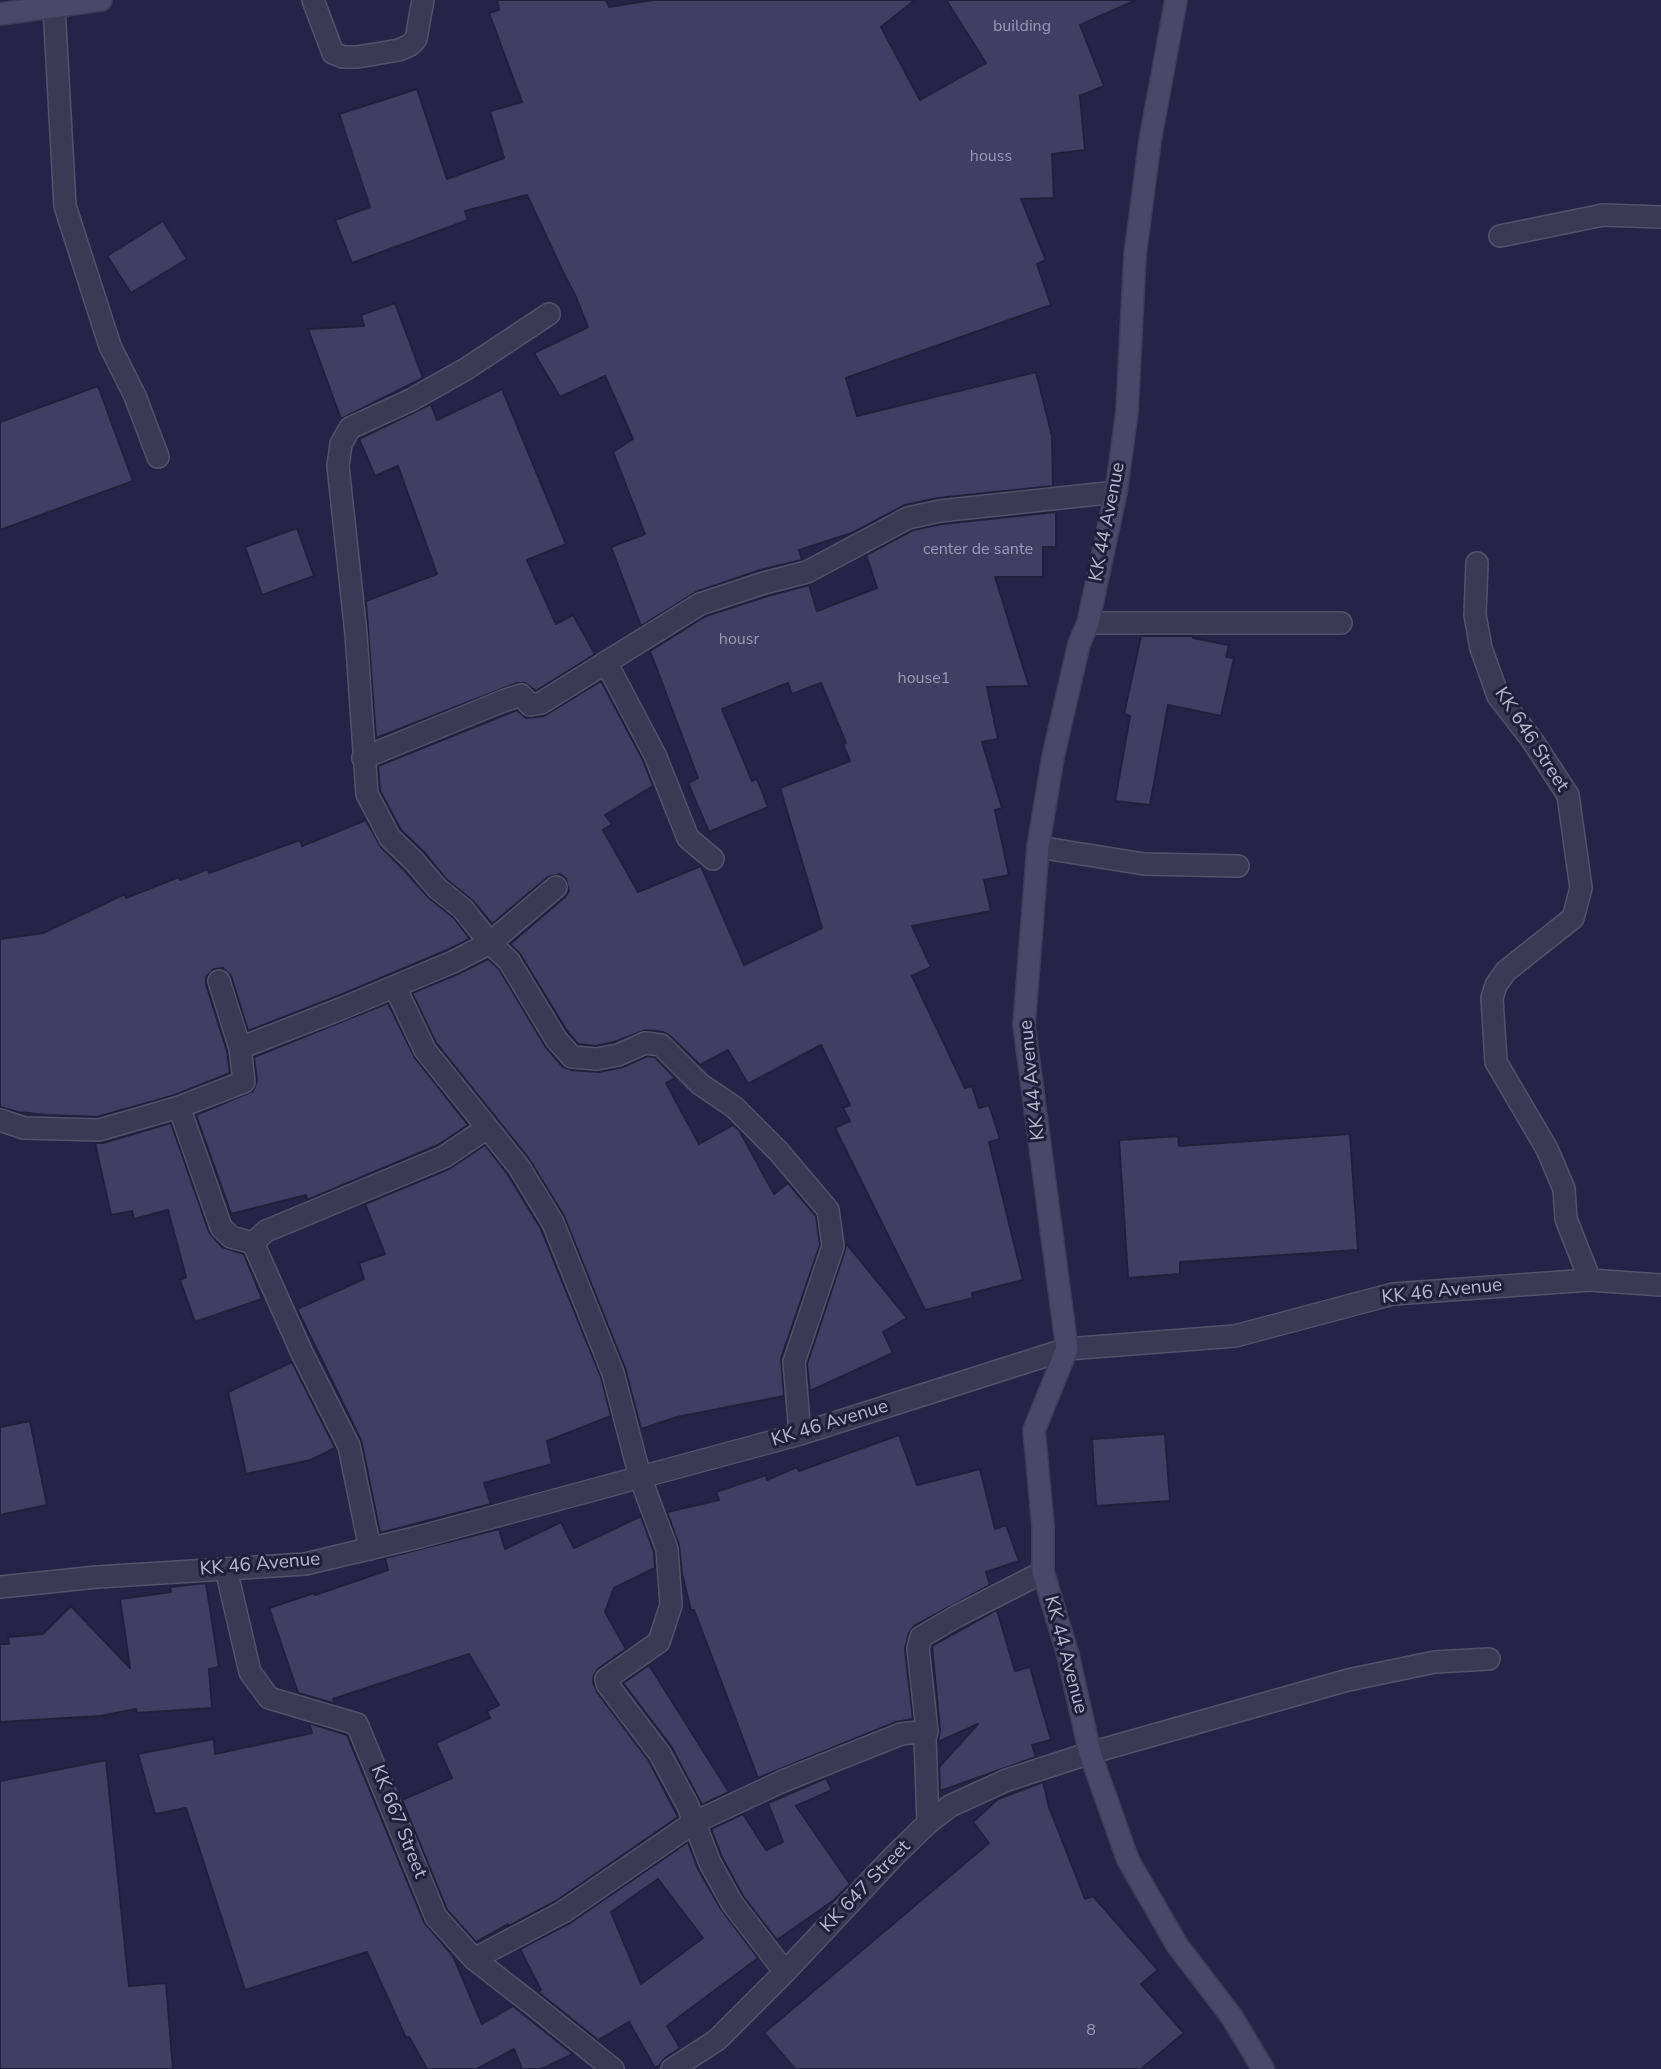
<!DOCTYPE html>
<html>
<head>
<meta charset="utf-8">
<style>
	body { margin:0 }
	canvas { display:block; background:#262446 }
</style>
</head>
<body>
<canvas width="1661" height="2069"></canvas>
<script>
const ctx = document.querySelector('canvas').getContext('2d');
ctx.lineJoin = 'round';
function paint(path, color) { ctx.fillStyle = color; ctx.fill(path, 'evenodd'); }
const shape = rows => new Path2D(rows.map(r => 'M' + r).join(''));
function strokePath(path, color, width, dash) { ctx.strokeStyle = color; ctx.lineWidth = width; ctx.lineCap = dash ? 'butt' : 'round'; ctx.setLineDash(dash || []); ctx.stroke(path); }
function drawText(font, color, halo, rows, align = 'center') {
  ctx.font = font + ' "Nunito Sans",sans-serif'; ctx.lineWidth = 6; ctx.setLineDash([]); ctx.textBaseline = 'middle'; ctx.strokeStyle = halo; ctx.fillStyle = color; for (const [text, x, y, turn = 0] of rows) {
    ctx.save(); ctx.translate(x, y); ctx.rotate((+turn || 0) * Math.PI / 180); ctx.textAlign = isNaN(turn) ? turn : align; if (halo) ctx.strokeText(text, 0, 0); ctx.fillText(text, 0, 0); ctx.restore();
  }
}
const building = shape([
	[497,0,606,0,609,7,653,0,915,0,881,27,920,100,986,63,946,0,1136,0,1080,25,1104,86,1080,96,1085,150,1052,154,1054,198,1021,199,1046,260,1037,264,1051,305,846,378,857,416,1036,372,1052,436,1053,486,938,498,905,505,852,533,799,550,802,560,760,570,696,592,641,626,611,547,645,534,613,452,633,439,605,376,560,397,534,353,588,327,576,297,563,272,527,195,465,211,468,220,352,263,335,220,370,207,339,114,417,89,447,179,504,158,490,111,522,102,489,13,499,10,497,0],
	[163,221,187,259,131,293,107,256,163,221],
	[395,303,423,378,341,419,308,329,364,326,361,315,395,303],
	[98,386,133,481,0,530,0,422,98,386],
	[502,389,566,544,527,560,556,624,573,615,595,654,536,691,525,683,517,683,376,738,366,601,437,574,398,466,375,476,359,439,431,404,437,420,502,389],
	[1056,512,1056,547,1043,547,1043,577,995,577,1029,686,987,687,998,739,982,742,1002,808,995,810,1009,875,984,880,991,911,912,926,931,967,912,976,965,1088,972,1086,979,1108,989,1105,1000,1139,989,1142,1023,1280,972,1293,973,1298,925,1310,835,1128,850,1121,843,1108,850,1105,821,1045,748,1084,728,1050,700,1065,670,1036,663,1032,646,1030,614,1042,596,1046,578,1044,567,1031,520,954,510,944,565,897,569,891,566,879,560,874,548,877,492,924,473,901,446,879,424,852,401,830,380,791,378,766,517,710,526,718,544,716,601,681,643,760,653,786,605,815,612,824,603,830,638,892,701,866,744,965,822,928,780,788,850,761,843,744,846,743,821,683,792,694,788,683,722,709,752,781,757,779,768,807,709,832,688,783,698,778,650,651,706,616,768,596,809,585,817,611,877,588,866,555,913,530,942,524,1056,512],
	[297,528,314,576,262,595,245,547,297,528],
	[1141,636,1194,636,1193,638,1229,645,1226,657,1234,658,1221,716,1168,705,1150,805,1115,801,1130,716,1124,714,1141,636],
	[366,820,381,847,404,870,429,898,454,918,470,939,447,950,338,996,248,1031,231,976,223,968,214,969,206,977,206,984,227,1051,230,1073,175,1095,97,1117,47,1115,18,1112,0,1107,0,939,43,933,125,894,126,898,179,877,180,880,208,869,209,873,300,840,302,846,366,820],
	[488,959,499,969,545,1046,562,1066,571,1070,599,1072,623,1067,647,1056,655,1057,675,1078,666,1083,699,1144,733,1125,739,1130,774,1194,788,1183,816,1216,820,1245,781,1358,784,1396,677,1417,641,1429,625,1368,564,1216,529,1159,436,1043,412,993,458,974,488,959],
	[388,1003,415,1058,468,1125,438,1145,307,1200,306,1195,231,1214,234,1222,196,1115,253,1091,257,1081,254,1057,388,1003],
	[171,1123,209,1232,222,1247,244,1254,262,1299,195,1322,180,1280,186,1277,168,1210,134,1219,132,1211,111,1215,95,1143,103,1143,171,1123],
	[1350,1134,1358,1250,1180,1262,1180,1274,1128,1278,1119,1140,1178,1136,1179,1146,1350,1134],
	[485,1145,508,1175,541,1229,601,1377,611,1416,547,1441,552,1464,484,1483,491,1504,380,1533,361,1440,297,1309,364,1279,359,1263,385,1254,365,1204,449,1169,485,1145],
	[846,1243,907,1318,883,1332,893,1353,810,1391,807,1364,845,1250,846,1243],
	[292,1362,335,1448,311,1460,246,1474,228,1392,292,1362],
	[30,1421,47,1505,0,1515,0,1427,30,1421],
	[1165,1434,1170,1501,1096,1506,1092,1439,1165,1434],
	[899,1435,917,1485,980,1469,995,1529,1006,1525,1019,1561,986,1572,990,1585,914,1626,909,1633,905,1649,913,1719,896,1722,758,1778,694,1610,691,1610,682,1574,679,1545,667,1512,719,1500,716,1492,766,1475,767,1480,797,1467,799,1471,899,1435],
	[641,1516,654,1552,655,1568,614,1588,605,1612,626,1649,598,1669,594,1675,593,1682,597,1692,649,1761,678,1817,556,1901,509,1926,508,1924,476,1942,447,1910,402,1800,452,1778,436,1743,490,1718,487,1711,499,1705,469,1654,333,1699,336,1704,298,1693,269,1608,314,1593,315,1595,388,1570,385,1558,499,1529,505,1549,561,1522,574,1548,641,1516],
	[206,1583,219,1667,209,1669,212,1708,137,1713,136,1709,100,1716,0,1722,0,1644,9,1644,8,1637,43,1634,71,1606,130,1668,120,1599,171,1592,170,1587,206,1583],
	[997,1610,1015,1671,1030,1667,1051,1740,1032,1745,1036,1757,940,1791,939,1767,978,1724,938,1742,940,1730,932,1646,997,1610],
	[649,1665,729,1792,702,1805,671,1746,623,1683,649,1665],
	[309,1723,347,1735,424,1922,453,1956,482,2024,513,2006,573,2054,542,2069,522,2069,514,2049,477,2069,427,2069,409,2037,406,2038,367,1952,245,1990,186,1808,155,1814,138,1754,214,1739,215,1754,312,1733,309,1723],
	[106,1760,129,1986,166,1983,173,2069,0,2069,0,1781,106,1760],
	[826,1778,832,1790,796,1806,850,1884,834,1900,777,1940,743,1896,722,1857,711,1829,743,1814,766,1850,783,1842,768,1803,826,1778],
	[1043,1782,1049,1807,1085,1899,1093,1896,1158,1970,1141,1984,1184,2033,1141,2069,795,2069,764,2033,989,1843,973,1822,998,1799,1043,1782],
	[688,1842,698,1869,721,1909,758,1958,667,2026,680,2048,665,2058,660,2065,655,2068,629,2022,598,2040,538,1992,541,1990,520,1949,570,1923,688,1842],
	[658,1879,703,1938,641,1984,611,1912,658,1879]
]);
paint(building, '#403e63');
strokePath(building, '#21203c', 2);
const service = shape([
	[313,0,333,53,343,57,357,57,399,50,410,45,416,39,423,0],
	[54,6,65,206,110,346,135,396,158,457],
	[606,662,655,755,688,838,713,859],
	[1038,847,1144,864,1238,866],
	[927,1731,918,1648,921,1637,957,1616,1043,1572],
	[474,1959,563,1912,693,1823,783,1781,901,1734,927,1731,925,1738,928,1823]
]);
const minor = shape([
	[1500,236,1603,215,1661,217],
	[549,314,466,369,411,400,350,428,341,444,338,466,356,634,367,794,390,838,414,861,437,888,463,909,490,943,509,961,556,1039,572,1057,597,1059,618,1055,645,1043,661,1045,700,1084,734,1107,779,1152,828,1210,833,1246,794,1362,800,1434],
	[1477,563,1475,615,1481,648,1498,696,1532,740,1568,795,1581,888,1573,918,1506,971,1496,985,1492,998,1496,1062,1547,1149,1564,1189,1566,1219,1590,1280],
	[1088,623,1341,623],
	[363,758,503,701,521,695,530,705,541,703,700,604,764,583,807,572,908,518,940,511,1116,492],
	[395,987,425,1050,519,1167,553,1223,613,1373,640,1477,667,1549,671,1605,659,1642,606,1679,607,1684,660,1754,688,1806,710,1863,732,1903,785,1972],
	[240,1048,343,1008,453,962,490,943,556,887],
	[179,1107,244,1082,240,1048,219,981],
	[0,1120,24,1128,99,1130,179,1107,221,1227,231,1237,253,1243,302,1353,349,1446,370,1549],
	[253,1243,266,1231,444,1157,487,1128],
	[226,1569,250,1672,269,1698,357,1724,436,1917,474,1959,532,2004,613,2069],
	[0,1587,97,1577,305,1564,419,1537,800,1434,1067,1349,1235,1336,1393,1294,1590,1280,1661,1285],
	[672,2069,717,2040,785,1972,894,1856,928,1823,950,1806,1007,1780,1090,1753,1348,1680,1435,1662,1489,1659]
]);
const secondary = shape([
	[1176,0,1150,141,1135,255,1127,412,1116,492,1088,623,1079,644,1053,757,1038,847,1024,1025,1067,1349,1034,1430,1043,1526,1043,1572,1068,1655,1090,1753,1128,1860,1177,1945,1232,2017,1263,2069],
	[0,14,101,0]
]);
strokePath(service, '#53526c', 24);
strokePath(minor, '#53526c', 24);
strokePath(secondary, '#3e3d58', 24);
strokePath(service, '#3b3955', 21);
strokePath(minor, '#3b3955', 21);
strokePath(secondary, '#4a4768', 21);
drawText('16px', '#9b99b3', null, [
	["building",1022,27],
	["houss",991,157],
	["center de sante",978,550],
	["housr",739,640],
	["house1",924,679],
	["8",1091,2031]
]);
drawText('19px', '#b9b7ce', '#1f1e3b', [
	["KK 44 Avenue",1108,522,-79],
	["KK 646 Street",1531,740,57],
	["KK 44 Avenue",1033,1080,-96],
	["KK 46 Avenue",1442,1292,-6],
	["KK 46 Avenue",830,1424,-17],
	["KK 46 Avenue",260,1565,-5],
	["KK 44 Avenue",1065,1655,75],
	["KK 667 Street",398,1822,68],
	["KK 647 Street",866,1887,-46]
]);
</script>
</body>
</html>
